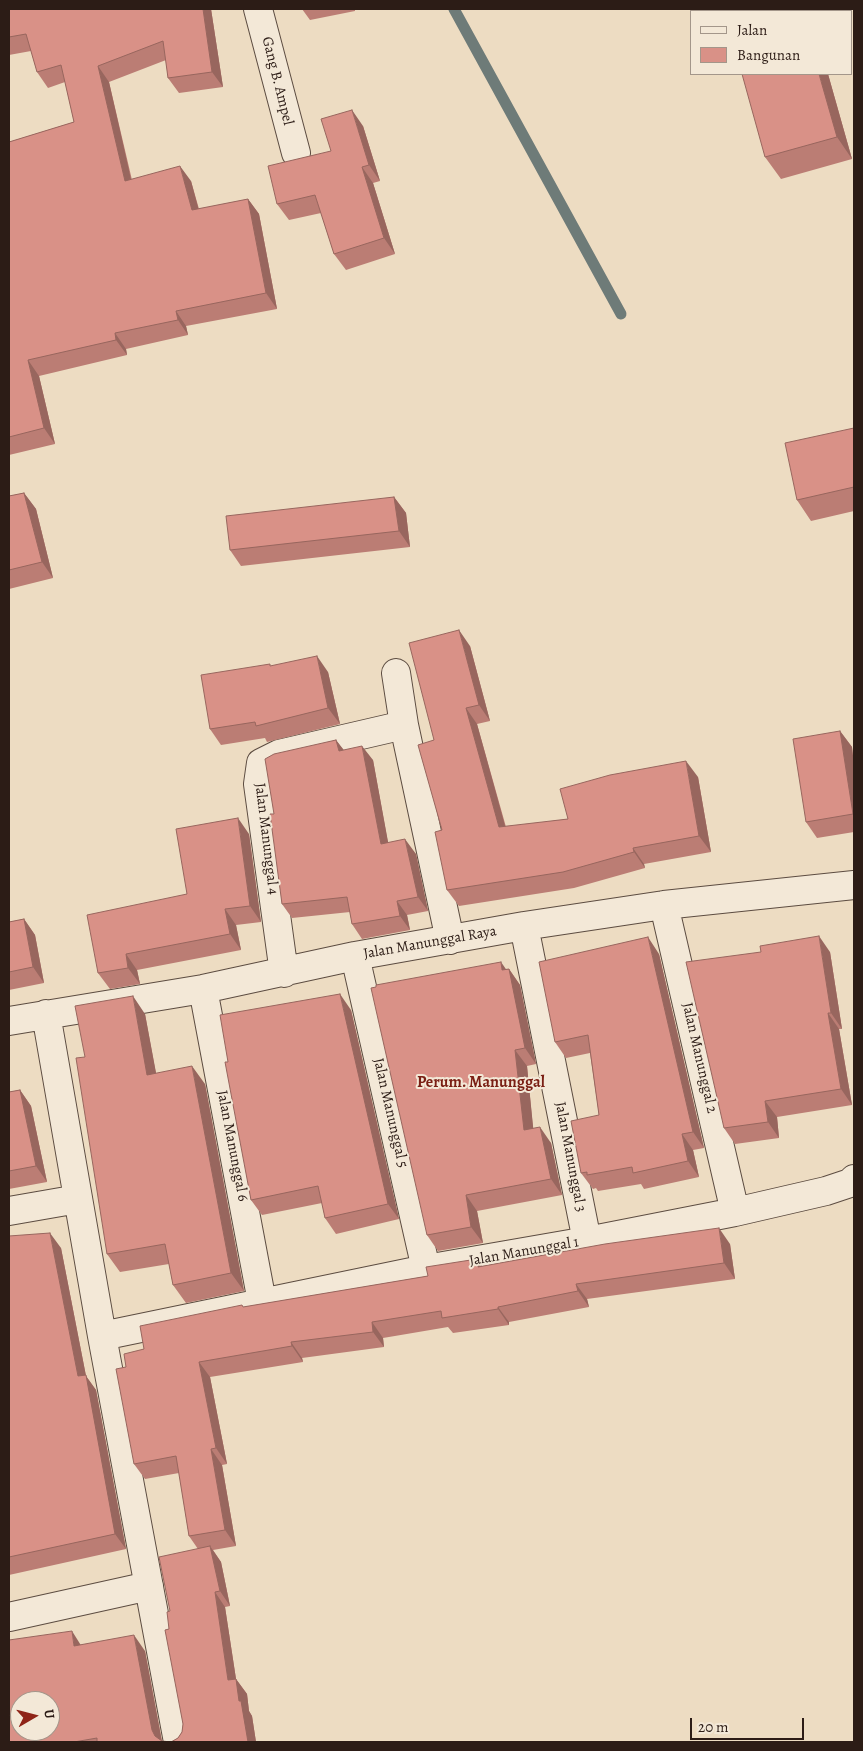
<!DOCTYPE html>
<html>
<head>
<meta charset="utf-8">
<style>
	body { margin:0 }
	#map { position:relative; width:863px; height:1751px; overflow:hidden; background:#eddcc2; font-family:Alegreya,serif }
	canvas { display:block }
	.frame { position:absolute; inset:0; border:10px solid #2c1c16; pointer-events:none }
	.legend { position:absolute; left:690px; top:10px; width:162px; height:65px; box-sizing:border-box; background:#f3e8d7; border:1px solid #a3968a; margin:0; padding:6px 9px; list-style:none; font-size:15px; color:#2c1c16 }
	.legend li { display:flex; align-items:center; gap:10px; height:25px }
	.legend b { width:25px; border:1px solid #a3968a }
	.north { position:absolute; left:10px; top:1691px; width:50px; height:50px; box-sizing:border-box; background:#f3e8d7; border:1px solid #a3968a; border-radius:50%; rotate:82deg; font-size:14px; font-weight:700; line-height:20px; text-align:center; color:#2c1c16 }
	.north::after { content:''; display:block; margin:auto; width:18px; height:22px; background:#8f2418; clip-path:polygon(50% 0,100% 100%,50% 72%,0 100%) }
	.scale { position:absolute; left:690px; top:1718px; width:114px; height:22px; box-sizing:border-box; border:2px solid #2c1c16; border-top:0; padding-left:6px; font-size:15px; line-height:18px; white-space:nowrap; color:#2c1c16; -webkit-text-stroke:4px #f3e8d7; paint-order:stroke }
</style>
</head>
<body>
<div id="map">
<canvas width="863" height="1751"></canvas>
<div class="frame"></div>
<ul class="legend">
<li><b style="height:6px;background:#f3e8d7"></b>Jalan</li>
<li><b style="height:14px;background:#d99187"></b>Bangunan</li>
</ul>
<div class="north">U</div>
<div class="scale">20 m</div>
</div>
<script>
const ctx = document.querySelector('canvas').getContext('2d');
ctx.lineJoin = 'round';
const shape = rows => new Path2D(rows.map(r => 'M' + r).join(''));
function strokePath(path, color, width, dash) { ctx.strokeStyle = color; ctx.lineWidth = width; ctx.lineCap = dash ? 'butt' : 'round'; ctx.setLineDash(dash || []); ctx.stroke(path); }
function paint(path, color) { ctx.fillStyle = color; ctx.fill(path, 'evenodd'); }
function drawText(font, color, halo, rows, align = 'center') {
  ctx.font = font + ' Alegreya,serif'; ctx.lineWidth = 4; ctx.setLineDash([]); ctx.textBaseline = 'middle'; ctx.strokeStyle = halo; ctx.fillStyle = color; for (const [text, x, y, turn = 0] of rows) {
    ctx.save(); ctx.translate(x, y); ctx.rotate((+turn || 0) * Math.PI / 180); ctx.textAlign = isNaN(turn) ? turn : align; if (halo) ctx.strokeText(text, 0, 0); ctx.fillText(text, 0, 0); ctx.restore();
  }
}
strokePath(shape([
	[454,9,621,314]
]), '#6e7b78', 11);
const minor = shape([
	[258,9,296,153],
	[396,673,404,725,450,940],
	[664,905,735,1212],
	[524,926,587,1241],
	[355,956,426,1269],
	[284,973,258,784,261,763,279,754,404,725],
	[203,989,262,1302],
	[46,1014,102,1336,178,1742],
	[9,1021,203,989,355,956,524,926,664,905,854,885],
	[9,1211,78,1199],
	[102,1336,426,1269,587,1241,735,1212,826,1191,850,1183,854,1179],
	[9,1617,149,1586]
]);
strokePath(minor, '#5c4c41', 30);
strokePath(minor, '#f3e8d7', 28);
paint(shape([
	[9,9,211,9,223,87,179,93,168,78,166,60,109,82,132,180,191,181,199,209,248,199,259,214,277,309,186,326,188,335,126,349,127,355,39,376,55,444,9,455,9,142,74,122,65,82,48,88,37,72,31,51,9,55],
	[302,9,355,9,355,11,310,20],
	[828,74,852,159,781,179,765,157],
	[363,126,380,181,373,183,395,254,346,270,334,254,321,213,289,220,277,204,331,151],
	[854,428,854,511,811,521,797,500],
	[24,493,36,509,53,578,9,589,9,496],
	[394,497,406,513,410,547,241,566,230,550],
	[470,646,490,721,477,724,506,827,568,819,698,777,711,852,644,864,645,868,574,888,459,906,447,890,434,740],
	[271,666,328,672,340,724,267,742,265,738,221,745,210,729],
	[840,731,852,747,854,765,854,832,817,838,806,822],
	[336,740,343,750,373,760,388,843,416,854,428,911,407,915,410,930,362,939,352,924,350,912,292,918,282,904,274,814],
	[249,834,261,922,236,925,241,950,137,970,140,984,110,989,98,973,187,894],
	[24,919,35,935,44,983,9,990,9,922],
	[830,952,842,1029,839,1029,852,1105,777,1117,779,1138,735,1144,724,1128],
	[659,954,704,1148,693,1150,699,1177,644,1189,641,1184,598,1191,596,1188,593,1189,581,1173,599,1115,590,1053,566,1058,555,1042],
	[506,969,509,969,520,985,536,1064,527,1066,533,1128,551,1143,562,1195,477,1211,483,1243,438,1251,427,1235],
	[351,1010,399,1219,336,1234,325,1218,322,1203,262,1215,251,1200,228,1062],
	[145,1014,156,1074,205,1084,244,1291,186,1303,173,1285,169,1264,120,1272,107,1254,85,1057],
	[20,1090,31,1106,47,1182,9,1189,9,1092],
	[9,1236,61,1248,86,1376,96,1390,126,1549,9,1575],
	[730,1244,735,1279,587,1299,589,1307,509,1322,509,1325,453,1333,448,1327,383,1338,384,1347,302,1358,303,1362,210,1377,227,1464,222,1465,236,1546,213,1550,221,1562,230,1606,225,1607,236,1679,247,1694,249,1711,252,1716,256,1742,9,1742,81,1645,145,1651,162,1741,171,1742,178,1738,182,1732,183,1724,169,1629,170,1611,198,1549,189,1536,179,1473,145,1479,134,1464,126,1367,144,1349,244,1307,428,1276,477,1259,483,1267]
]), '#bb7d74');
paint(shape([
	[203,9,211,9,223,87,212,72],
	[801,9,806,9,808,11,802,11],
	[98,66,109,82,135,197,125,181],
	[819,74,828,74,852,159,837,137],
	[352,110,363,126,380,181,369,165],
	[180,166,191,181,203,226,192,210],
	[362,167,373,183,395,254,384,238],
	[248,199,259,214,277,309,266,293],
	[176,311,186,326,188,335,178,320],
	[115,333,126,349,127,355,116,340],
	[28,360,39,376,55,444,44,428],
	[24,493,36,509,53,578,42,562],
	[394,497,406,513,410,547,399,531],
	[459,630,470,646,490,721,479,705],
	[317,656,328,672,340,724,328,708],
	[466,708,477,724,510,844,499,827],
	[840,731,852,747,854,765,854,816,853,814],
	[336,740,347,754,339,751],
	[362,746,373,760,391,858,381,844],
	[686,761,698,777,711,852,699,836],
	[238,818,249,834,261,922,250,906],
	[405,839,416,854,428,911,418,897],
	[633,848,644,864,645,868,634,852],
	[397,901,407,915,410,930,400,916],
	[225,909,236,925,241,950,230,934],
	[24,919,35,935,44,983,33,967],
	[819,936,830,952,842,1029,831,1013],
	[648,937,659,954,704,1148,693,1132],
	[126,954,137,970,140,984,128,968],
	[501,962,510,975,509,969,520,985,536,1064,525,1048,502,970],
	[340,994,351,1010,399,1219,388,1204],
	[133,996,145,1014,160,1094,147,1075],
	[828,1013,839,1029,852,1105,841,1089],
	[515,1050,527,1066,535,1146,524,1130],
	[192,1066,205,1084,244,1291,231,1273],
	[20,1090,31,1106,47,1182,36,1166],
	[765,1101,777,1117,779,1138,768,1122],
	[540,1127,551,1143,562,1195,551,1179],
	[682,1134,693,1150,699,1177,688,1161],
	[466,1195,477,1211,483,1243,471,1227],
	[719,1228,730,1244,735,1279,724,1263],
	[50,1233,61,1248,86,1376,96,1390,126,1549,115,1534,78,1376],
	[477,1259,488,1274,478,1267],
	[576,1284,587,1299,589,1307,578,1291],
	[498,1307,509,1322,509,1325,498,1309],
	[372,1322,383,1338,384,1347,373,1332],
	[291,1342,302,1358,303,1362,292,1346],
	[199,1362,210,1377,227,1464,216,1448],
	[211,1449,222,1465,236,1546,225,1530],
	[210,1546,221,1562,230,1606,220,1591],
	[215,1592,225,1607,236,1679,247,1694,249,1711,252,1716,256,1742,248,1742,239,1701,228,1680],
	[72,1631,82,1647,74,1646],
	[134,1635,145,1651,162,1742,155,1736,152,1730]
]), '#98665e');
const building = shape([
	[9,9,203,9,212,72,168,78,163,41,98,66,125,181,180,166,192,210,248,199,266,293,176,311,178,320,115,333,116,340,28,360,44,428,9,437,9,142,74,122,61,65,37,72,26,34,9,37,9,9],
	[750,9,801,9,802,11,742,11,750,9],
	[742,74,819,74,837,137,765,157,742,74],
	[352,110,369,165,362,167,384,238,334,254,315,195,277,204,268,166,331,151,321,119,352,110],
	[854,428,854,487,797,500,785,443,854,428],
	[24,493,42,562,9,570,9,496,24,493],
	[394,497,399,531,230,550,226,516,394,497],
	[459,630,479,705,466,708,499,827,568,819,560,789,610,775,686,761,699,836,633,848,634,852,563,872,447,890,435,832,442,830,418,745,434,740,409,643,459,630],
	[317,656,328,708,256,726,255,722,210,729,201,675,270,664,270,666,317,656],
	[840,731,853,814,806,822,793,739,840,731],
	[336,740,339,751,362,746,381,844,405,839,418,897,397,901,400,916,352,924,347,897,282,904,270,814,274,814,265,759,274,754,336,740],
	[238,818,250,906,225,909,230,934,126,954,128,968,98,973,87,915,187,894,176,829,238,818],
	[24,919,33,967,9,972,9,922,24,919],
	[819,936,831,1013,828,1013,841,1089,765,1101,768,1122,724,1128,686,962,761,952,760,946,819,936],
	[648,937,693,1132,682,1134,688,1161,633,1173,632,1167,587,1175,587,1172,581,1173,571,1121,599,1115,588,1035,555,1042,539,962,648,937],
	[501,962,502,970,509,969,525,1048,515,1050,524,1130,540,1127,551,1179,466,1195,471,1227,427,1235,371,988,376,987,376,985,501,962],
	[340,994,388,1204,325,1218,318,1186,251,1200,225,1062,228,1062,220,1015,340,994],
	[133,996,147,1075,192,1066,231,1273,173,1285,165,1244,107,1254,76,1058,85,1057,75,1006,133,996],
	[20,1090,36,1166,9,1171,9,1092,20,1090],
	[719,1228,724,1263,576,1284,578,1291,498,1307,498,1309,442,1318,441,1311,372,1322,373,1332,291,1342,292,1346,199,1362,216,1448,211,1449,225,1530,189,1536,176,1456,134,1464,116,1369,126,1367,124,1354,144,1349,140,1326,242,1305,243,1307,428,1276,426,1267,477,1259,478,1267,605,1244,719,1228],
	[50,1233,78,1376,86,1375,115,1534,9,1557,9,1236,50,1233],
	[210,1546,220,1591,215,1592,228,1680,236,1679,239,1701,241,1701,248,1742,97,1742,97,1738,74,1742,9,1742,9,1640,72,1631,74,1646,134,1635,152,1730,155,1736,162,1741,171,1742,178,1738,182,1732,183,1724,165,1630,169,1629,167,1612,170,1611,159,1557,210,1546],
	[20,1701,50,1701,50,1731,20,1731,20,1701]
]);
paint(building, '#d99187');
strokePath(building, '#98665e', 1);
drawText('15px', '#2c1c16', '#f3e8d7', [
	["Gang B. Ampel",277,81,76],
	["Jalan Manunggal 4",266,839,83],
	["Jalan Manunggal Raya",430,943,-10],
	["Jalan Manunggal 2",699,1058,77],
	["Jalan Manunggal 5",390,1113,77],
	["Jalan Manunggal 6",232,1146,79],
	["Jalan Manunggal 3",570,1157,79],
	["Jalan Manunggal 1",524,1252,-10]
]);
drawText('bold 16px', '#7a1f14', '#f3e8d7', [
	["Perum. Manunggal",481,1083]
]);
</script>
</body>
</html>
